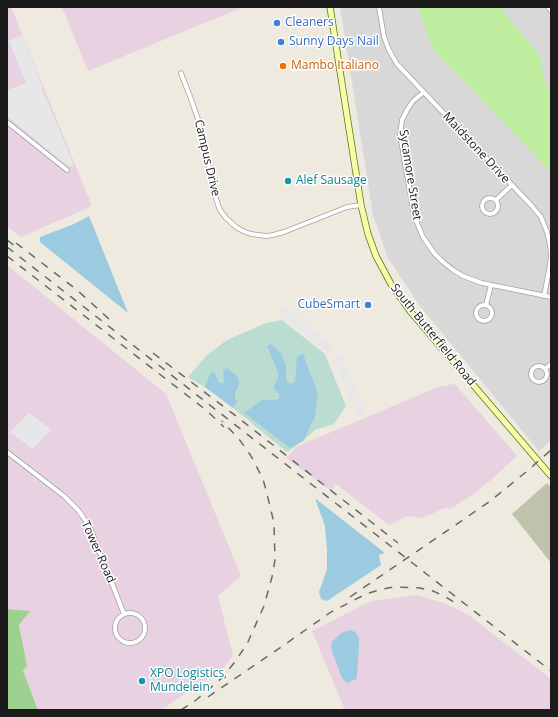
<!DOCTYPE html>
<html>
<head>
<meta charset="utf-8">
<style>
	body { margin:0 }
	#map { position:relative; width:558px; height:717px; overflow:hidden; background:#eeeadf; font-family:"Open Sans",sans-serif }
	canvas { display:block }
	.frame { position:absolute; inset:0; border:8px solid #1b1b1b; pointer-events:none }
</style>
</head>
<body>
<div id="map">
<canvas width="558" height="717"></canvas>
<div class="frame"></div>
</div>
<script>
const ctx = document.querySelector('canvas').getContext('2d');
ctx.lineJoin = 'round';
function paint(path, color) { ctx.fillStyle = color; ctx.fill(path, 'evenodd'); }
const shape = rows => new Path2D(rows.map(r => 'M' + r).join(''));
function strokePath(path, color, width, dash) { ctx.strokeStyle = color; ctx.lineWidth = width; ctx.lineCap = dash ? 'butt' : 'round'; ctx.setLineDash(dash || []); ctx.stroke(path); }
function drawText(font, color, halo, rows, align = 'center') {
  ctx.font = font + ' "Open Sans",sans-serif'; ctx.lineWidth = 3; ctx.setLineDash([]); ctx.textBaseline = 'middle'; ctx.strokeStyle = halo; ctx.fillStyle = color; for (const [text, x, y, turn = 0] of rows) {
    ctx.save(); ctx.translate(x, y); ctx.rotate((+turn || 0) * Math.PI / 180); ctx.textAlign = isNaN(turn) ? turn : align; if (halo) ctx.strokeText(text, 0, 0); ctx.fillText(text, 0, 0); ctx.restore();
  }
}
paint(shape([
	[340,7,551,7,551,440,539,451,420,306,388,258,373,215]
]), '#d9d8d8');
paint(shape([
	[7,7,11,7,92,206,21,237,7,226],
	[62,7,243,7,88,71],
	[7,265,166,394,241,576,218,596,233,656,223,668,161,710,38,710,23,671,27,666,19,625,29,611,7,609],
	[454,383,517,456,492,479,479,489,478,491,450,509,445,508,422,518,408,516,389,525,336,484,331,491,286,458,298,446,441,386,447,386],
	[416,595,447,604,470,616,551,679,551,710,345,710,312,631,371,601]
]), '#e8d1e1');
paint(shape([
	[547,483,551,487,551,563,512,514]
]), '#c0c3ab');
paint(shape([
	[418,7,502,7,506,15,540,56,545,83,551,90,551,172,433,49,428,38]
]), '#bfeda0');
paint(shape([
	[7,609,30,611,19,625,27,666,23,671,38,710,7,710]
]), '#9dd190');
paint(shape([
	[282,320,325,354,346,406,334,424,315,430,303,441,287,452,233,408,205,387,188,377,207,355,227,340,266,323]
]), '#bbddd1');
paint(shape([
	[22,35,43,88,42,89,74,165,68,167,7,116,7,90,26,83,9,41],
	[287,307,333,348,328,353,277,312],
	[341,354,366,414,358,417,333,358],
	[29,413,51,429,33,449,10,432]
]), '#e7e7e7');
paint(shape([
	[89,216,128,313,40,242,40,237,74,224],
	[271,344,280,352,286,364,286,380,290,384,295,382,297,356,303,354,318,394,315,417,303,441,290,448,244,413,262,400,271,400,279,399,279,394,274,389,274,385,278,378,278,372,267,346],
	[227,368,238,377,239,384,238,388,235,392,235,398,237,402,233,408,205,387,210,374,214,372,219,382,223,384,224,380,223,371],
	[316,499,385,553,379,555,381,565,327,601,321,599,319,592,327,569,327,550,325,526,316,501],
	[350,630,355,632,359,638,359,645,357,675,356,679,347,683,342,678,333,654,331,647,332,642,341,633]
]), '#9ccae0');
const street = shape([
	[379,7,384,37,389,50,397,64,531,205,541,217,547,232,550,245,551,254,550,265,544,296],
	[548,7,551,11],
	[181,73,191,99,198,119,215,195,218,205,220,210,226,218,236,227,243,231,251,234,266,236,273,235,284,232,347,207,361,205],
	[424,92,413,101,407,110,402,120,400,135,413,209,415,218,423,237,434,253,443,262,453,270,463,276,482,283,551,297],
	[7,122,67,170],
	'482 206a8 8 0 1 1 16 0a8 8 0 1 1-16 0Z',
	[496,200,512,185],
	'476 313a8 8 0 1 1 16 0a8 8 0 1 1-16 0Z',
	[486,305,491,285],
	'531 374a8 8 0 1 1 16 0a8 8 0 1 1-16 0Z',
	[545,369,551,364],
	[7,452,64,496,78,510,83,517,91,530,124,614],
	'115 628a15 15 0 1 1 30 0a15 15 0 1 1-30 0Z'
]);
const secondary = shape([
	[330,7,361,205,368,234,376,256,391,284,410,311,551,476]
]);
strokePath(street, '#a2a2a2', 5.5);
strokePath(secondary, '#5d7400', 7);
strokePath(street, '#fff', 4);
strokePath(secondary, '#f3fead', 5.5);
strokePath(shape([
	[7,240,19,249],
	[16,243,77,290,109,319],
	[7,247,551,671],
	[7,256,206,410,224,427],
	[153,353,236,416,398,543],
	[350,597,489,502,526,472,551,450],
	[208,697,287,643,331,612,366,594,379,590,393,587,420,588,433,591,446,597,460,606],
	[181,710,195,701,222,678,234,663,247,644,264,606,272,577,275,560,274,523,267,494,263,479,251,456,239,439,222,421]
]), '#696969', 1.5, [8, 8]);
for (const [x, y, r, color] of [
	[277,23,4,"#3f7fe0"],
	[281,42,4,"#3f7fe0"],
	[283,66,4,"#e8710a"],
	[288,181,4,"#0f9aa8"],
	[368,305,4,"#3f7fe0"],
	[142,681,4,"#0f9aa8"]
]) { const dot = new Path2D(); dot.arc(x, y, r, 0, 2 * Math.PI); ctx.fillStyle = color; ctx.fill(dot); strokePath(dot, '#fff', 1.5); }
drawText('12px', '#366cbe', '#fff', [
	["Cleaners",285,23],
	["Sunny Days Nail",289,42],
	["CubeSmart",360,305,"right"]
], 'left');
drawText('12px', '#c56008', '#fff', [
	["Mambo Italiano",291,66]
], 'left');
drawText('12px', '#1b1b1b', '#fff', [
	["Maidstone Drive",476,148,47],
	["Campus Drive",207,158,77],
	["Sycamore Street",410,175,81],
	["South Butterfield Road",433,335,51],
	["Tower Road",98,552,66]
]);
drawText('12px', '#0d838f', '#fff', [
	["Alef Sausage",296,181],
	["XPO Logistics,",150,674],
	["Mundelein",150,688]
], 'left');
</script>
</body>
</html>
